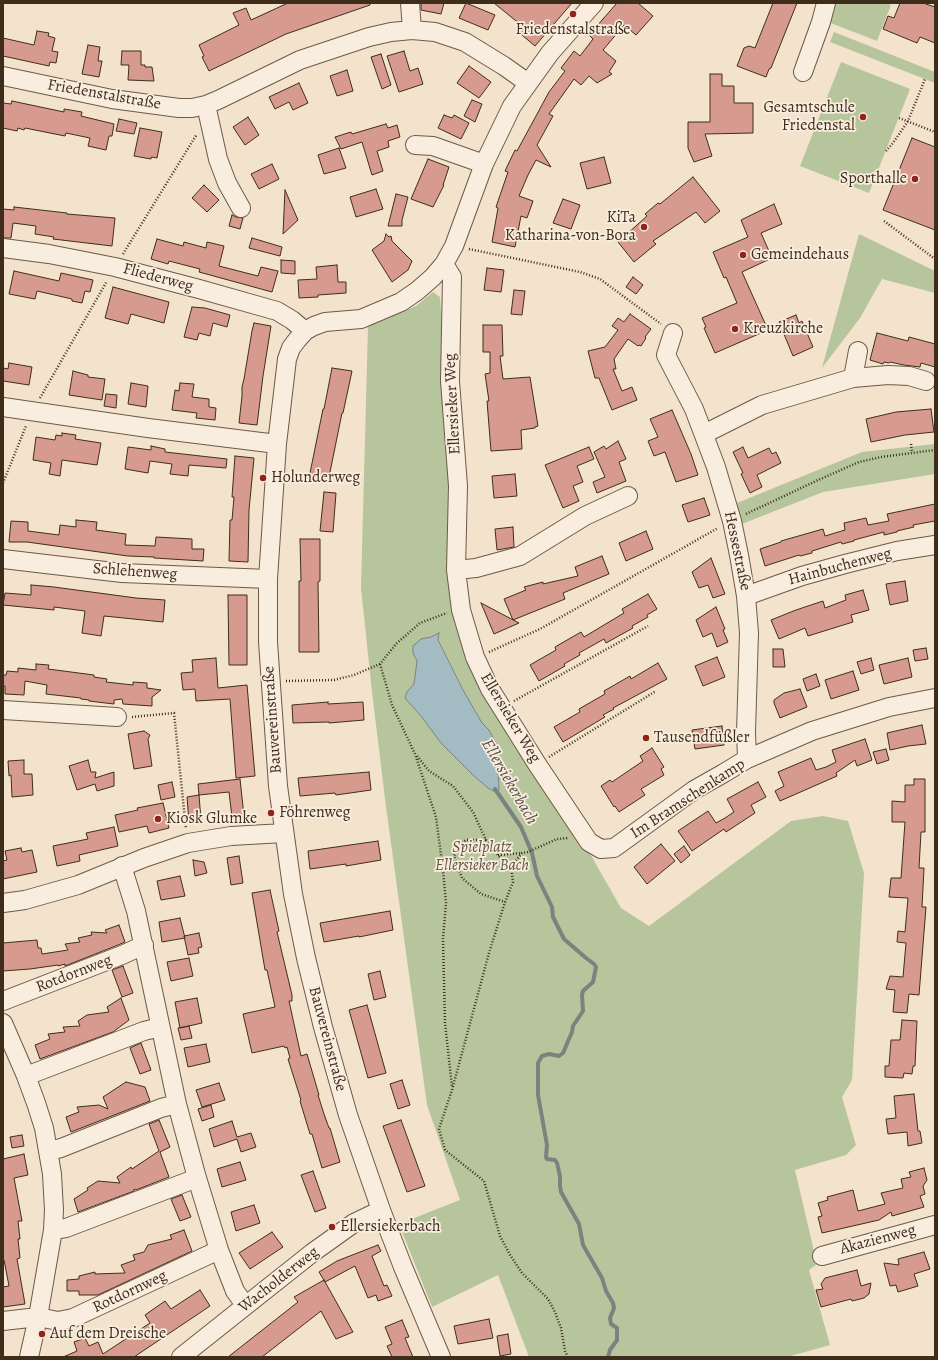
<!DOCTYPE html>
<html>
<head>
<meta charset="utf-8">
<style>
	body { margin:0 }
	#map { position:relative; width:938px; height:1360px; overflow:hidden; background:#f4e3cc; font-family:Alegreya,serif }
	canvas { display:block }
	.frame { position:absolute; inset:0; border:4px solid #3f2d1c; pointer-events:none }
</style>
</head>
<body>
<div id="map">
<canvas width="938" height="1360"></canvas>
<div class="frame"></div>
</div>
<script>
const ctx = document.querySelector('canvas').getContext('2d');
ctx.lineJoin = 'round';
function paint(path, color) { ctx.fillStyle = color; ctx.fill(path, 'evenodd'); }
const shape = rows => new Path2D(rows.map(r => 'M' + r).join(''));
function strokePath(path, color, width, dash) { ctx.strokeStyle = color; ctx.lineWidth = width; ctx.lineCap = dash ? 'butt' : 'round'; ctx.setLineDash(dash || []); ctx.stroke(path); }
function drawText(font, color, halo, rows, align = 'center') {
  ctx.font = font + ' Alegreya,serif'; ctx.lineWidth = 3.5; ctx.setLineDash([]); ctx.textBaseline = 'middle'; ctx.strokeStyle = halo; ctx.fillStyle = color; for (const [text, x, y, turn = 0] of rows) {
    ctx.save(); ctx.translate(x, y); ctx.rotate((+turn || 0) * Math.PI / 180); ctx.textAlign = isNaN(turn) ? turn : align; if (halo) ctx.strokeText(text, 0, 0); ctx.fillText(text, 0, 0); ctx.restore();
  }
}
paint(shape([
	[832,3,886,3,891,5,877,41,828,22],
	[834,32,935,72,935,83,830,42],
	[841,62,910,89,869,193,800,166],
	[859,234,935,271,935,293,882,279,860,318,822,368],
	[433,292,440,297,453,497,450,583,521,751,565,824,589,852,621,908,649,926,791,821,823,816,848,821,864,873,852,1080,842,1097,856,1145,846,1155,795,1170,817,1264,809,1270,830,1345,787,1357,529,1357,498,1275,432,1307,399,1224,460,1200,427,1105,386,807,372,692,361,588,368,326,416,306],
	[431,637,438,640,463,690,482,723,489,730,497,745,499,789,497,793,488,788,441,743,421,716,405,698,407,692,414,684,417,661,413,653,421,639],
	[935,444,935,474,823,492,742,524,737,503,862,452]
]), '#b6c59c');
const water = shape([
	[439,633,438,640,463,690,482,723,489,730,497,745,499,789,497,793,488,788,473,775,441,743,421,716,405,698,407,692,414,684,417,661,413,653,413,646,421,639,431,637,439,633]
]);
paint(water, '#a3bbc3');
strokePath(water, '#7b8280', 1);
strokePath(shape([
	[495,789,521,827,532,853,537,876,552,907,553,917,564,939,586,958,594,964,596,967,593,982,583,991,582,995,583,1011,573,1026,572,1032,563,1053,559,1056,549,1054,542,1056,538,1063,538,1095,547,1145,546,1157,547,1159,555,1160,557,1163,560,1176,560,1186,561,1192,579,1224,583,1245,602,1278,606,1291,613,1303,614,1308,610,1318,611,1324,617,1328,617,1340,610,1350,608,1357]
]), '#7b8280', 4);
const building = shape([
	[288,3,370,3,370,5,286,34,209,71,202,57,204,56,199,45,239,25,233,13,246,8,251,20,288,3],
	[421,3,444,3,441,14,421,10,421,3],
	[466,3,495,15,488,30,459,18,466,3],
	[494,3,572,3,535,46,516,30,521,25,494,3],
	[617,3,638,3,653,16,636,35,624,25,603,50,616,61,609,72,612,74,597,83,589,76,581,85,574,79,549,114,553,116,537,145,551,167,536,160,528,175,519,196,533,201,527,218,521,216,515,247,492,242,498,208,496,207,508,172,505,171,515,150,517,151,549,92,565,71,561,68,574,51,580,56,593,39,589,35,617,3],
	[773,3,797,3,771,68,769,69,766,77,737,66,744,48,749,46,755,48,773,3],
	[900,3,923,3,935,7,935,43,920,37,917,43,883,29,888,16,894,18,900,3],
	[37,31,49,33,48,36,55,38,52,51,58,52,56,63,50,62,49,66,3,56,3,38,34,45,37,31],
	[88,45,100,47,98,61,102,61,99,77,82,74,88,45],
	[122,51,141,51,141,65,145,65,145,67,152,67,154,81,128,80,129,65,121,65,122,51],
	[404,51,410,71,418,68,423,84,399,92,387,56,404,51],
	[381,54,391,85,382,89,371,57,381,54],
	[469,66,491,82,479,98,457,83,469,66],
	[347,70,353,91,337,96,330,76,347,70],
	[710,74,722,74,722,86,734,86,734,103,753,103,753,133,705,134,712,156,694,162,688,148,688,122,710,122,710,74],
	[299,83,308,103,293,110,289,102,275,109,269,97,299,83],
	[472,100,482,104,475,122,464,116,472,100],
	[12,101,64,112,64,109,82,112,81,116,114,124,112,136,109,136,106,150,88,146,90,138,66,133,65,136,25,128,24,130,18,128,17,131,3,128,3,103,11,104,12,101],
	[444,115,452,118,454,115,469,123,461,139,438,128,444,115],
	[248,117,259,135,245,145,233,127,248,117],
	[119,119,137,123,134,134,116,131,119,119],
	[386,124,388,128,397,125,400,137,388,141,389,147,377,151,383,171,372,175,362,142,341,149,335,137,351,132,352,134,386,124],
	[140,128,162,132,157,158,151,157,151,159,134,156,140,128],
	[912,138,935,147,935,230,883,210,912,138],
	[339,148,346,168,324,174,318,155,339,148],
	[604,157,611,183,587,189,580,163,604,157],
	[428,159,449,167,443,185,444,185,433,207,411,199,428,159],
	[272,164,279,179,259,189,251,174,272,164],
	[693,177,720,211,705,223,696,212,653,241,656,244,634,262,618,242,647,216,645,214,658,203,660,204,693,177],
	[204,185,219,200,207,212,192,198,204,185],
	[376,189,383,209,356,217,350,197,376,189],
	[285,190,298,220,283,234,285,190],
	[396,194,408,197,402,220,402,226,388,226,396,194],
	[563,199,580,205,571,229,553,223,563,199],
	[774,204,782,224,761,233,772,258,742,272,768,330,715,353,704,328,706,327,702,318,737,303,726,277,724,278,713,252,748,237,741,220,774,204],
	[14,207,67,213,67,214,115,218,112,246,53,239,54,237,35,234,36,226,13,223,11,238,3,238,3,209,14,210,14,207],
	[232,215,236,217,243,218,240,229,229,226,232,215],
	[386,234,389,237,391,236,392,241,412,261,408,270,392,282,372,250,384,241,386,234],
	[252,238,282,247,280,256,249,248,252,238],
	[157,239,183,246,184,242,206,248,207,242,224,246,219,266,258,276,261,267,278,271,272,292,199,272,200,269,169,261,168,264,151,259,157,239],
	[281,260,295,261,295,274,281,273,281,260],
	[337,265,338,282,346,282,346,293,318,295,318,297,299,298,298,280,317,279,316,267,337,265],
	[487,268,504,270,501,292,484,290,487,268],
	[14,271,59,281,61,273,93,280,90,292,85,291,82,303,72,301,72,299,37,291,35,299,9,294,14,271],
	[633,277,643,285,636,294,626,287,633,277],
	[113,287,169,302,164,323,131,314,128,324,105,318,113,287],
	[514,290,525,291,522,315,511,314,514,290],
	[192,307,205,308,230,315,227,327,213,323,210,336,199,333,197,340,184,337,192,307],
	[630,314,651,329,645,337,646,338,641,346,639,345,638,346,628,339,614,359,616,369,613,369,622,391,632,387,637,400,612,410,599,378,595,378,588,351,605,347,618,330,612,326,618,318,624,322,630,314],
	[796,315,799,323,802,321,813,347,793,356,779,322,796,315],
	[254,323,271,326,263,376,257,425,239,423,242,396,242,387,244,379,252,331,254,323],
	[483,325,502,325,503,356,500,356,503,379,530,377,538,426,535,427,535,428,521,430,522,449,491,451,487,401,489,401,485,374,490,373,490,352,483,352,483,325],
	[877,333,908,341,909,337,935,344,935,367,921,363,920,367,904,365,890,362,889,363,884,362,883,364,870,360,877,333],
	[9,363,32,367,29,385,3,381,3,368,8,369,9,363],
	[332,368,352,371,343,413,342,413,328,482,309,478,323,409,324,409,332,368],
	[73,371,88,375,88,377,105,379,102,400,69,395,73,371],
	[131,383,148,386,146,407,128,404,131,383],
	[180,383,194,384,192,397,209,399,209,407,216,408,215,420,196,418,197,413,172,410,175,390,179,391,180,383],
	[106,394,117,395,116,408,104,406,106,394],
	[931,409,934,432,905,435,871,442,866,419,896,412,931,409],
	[672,410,691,454,698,475,676,482,665,452,654,456,648,441,658,437,650,419,672,410],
	[62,433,76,435,75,439,101,443,97,465,62,460,60,476,49,474,51,463,33,460,36,437,55,440,56,435,62,436,62,433],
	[618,441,626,459,619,462,626,481,597,493,593,482,605,477,594,452,604,446,606,449,618,441],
	[151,446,165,449,165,452,227,459,226,468,189,465,188,476,170,474,172,464,150,461,148,473,125,469,128,447,151,450,151,446],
	[589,447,594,459,577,466,583,482,573,486,579,501,563,508,545,465,589,447],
	[743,447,748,458,769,448,772,454,776,452,781,463,757,475,762,487,750,493,741,474,743,473,733,452,743,447],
	[235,456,254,458,249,510,248,562,229,561,230,520,232,520,234,497,232,497,235,456],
	[515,474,517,496,494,498,492,476,515,474],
	[324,492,336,493,333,532,320,531,324,492],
	[704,498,710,515,688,522,682,505,704,498],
	[935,504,935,521,913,525,914,527,897,531,897,532,884,535,884,532,854,540,854,541,842,544,841,542,812,551,812,553,800,556,799,555,765,566,760,549,781,542,781,541,823,529,825,536,845,530,844,523,866,518,868,525,889,521,887,514,935,504],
	[76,520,97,522,96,530,126,534,125,545,155,546,156,537,192,539,192,549,204,549,203,561,154,558,154,557,128,556,27,542,9,542,11,521,28,522,28,531,59,535,60,525,76,527,76,520],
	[513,527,514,547,497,550,495,529,513,527],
	[646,531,653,549,626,561,619,543,646,531],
	[300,539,320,539,320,581,318,582,319,652,299,652,299,581,301,581,300,539],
	[602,556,609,574,563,593,565,599,513,620,504,599,526,590,524,587,543,582,543,584,578,576,575,567,602,556],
	[711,558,725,594,713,598,708,585,699,588,692,572,711,558],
	[905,581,908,601,890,605,886,584,905,581],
	[31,585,54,587,136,598,165,600,163,622,104,616,101,636,82,633,85,611,54,607,54,610,3,605,5,593,31,595,31,585],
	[863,590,869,610,851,615,853,622,808,636,805,628,779,639,771,620,796,610,823,601,825,608,846,600,845,595,863,590],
	[648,594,657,609,647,615,648,617,632,626,633,628,606,643,604,639,579,653,580,655,564,664,565,666,539,681,530,665,556,650,555,647,581,632,584,637,624,613,622,609,648,594],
	[228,595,247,595,247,665,229,665,228,595],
	[481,603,519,623,494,634,481,603],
	[716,607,725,629,723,630,728,642,717,647,712,633,703,637,696,620,716,607],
	[926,648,928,659,915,661,913,650,926,648],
	[773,649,783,649,785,667,773,667,773,649],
	[717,657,725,677,703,686,695,666,717,657],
	[216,658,218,688,247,685,255,776,236,778,230,699,196,701,195,689,183,690,181,673,193,672,192,660,216,658],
	[871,658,874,670,861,674,857,662,871,658],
	[908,658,912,677,884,684,879,665,908,658],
	[658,663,667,679,613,708,614,709,603,715,605,717,563,742,554,727,580,712,579,709,605,694,604,691,630,676,631,679,658,663],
	[36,664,49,665,48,669,94,675,94,677,107,679,106,682,133,685,133,682,147,683,147,688,161,690,152,697,152,706,123,704,122,699,114,700,114,704,89,701,89,700,81,699,81,698,46,694,47,685,25,681,24,695,5,694,5,686,3,686,3,675,6,675,7,671,18,672,18,668,36,670,36,664],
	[853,671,859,690,831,699,825,680,853,671],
	[816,674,820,686,807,691,803,679,816,674],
	[800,689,807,707,780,718,774,703,774,700,784,693,800,689],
	[328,702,328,704,363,702,364,720,329,723,329,722,293,723,292,705,328,702],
	[922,725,926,744,908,746,890,750,887,733,922,725],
	[722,726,724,745,695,749,692,730,722,726],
	[144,731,150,735,148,739,152,766,134,769,128,734,144,731],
	[865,739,872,760,857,766,855,760,836,773,837,776,780,801,775,791,784,786,778,772,811,758,816,770,826,767,836,762,832,750,865,739],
	[652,748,664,767,661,769,664,775,641,789,645,795,619,812,615,806,614,807,601,786,610,780,612,782,643,761,640,756,652,748],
	[886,749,889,760,877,764,873,752,886,749],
	[24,760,24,774,32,774,33,795,12,797,11,775,9,776,8,761,24,760],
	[88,760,91,772,96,772,95,778,114,772,114,786,97,791,95,784,77,790,69,766,88,760],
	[369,772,371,790,336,795,335,793,300,796,298,778,369,772],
	[240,779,244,816,232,817,229,792,199,795,198,784,240,779],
	[914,779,925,779,925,832,921,832,919,868,924,868,922,907,926,907,919,995,909,994,907,1013,893,1012,895,990,886,989,890,976,903,977,906,943,897,942,898,931,905,932,908,898,889,897,891,878,901,878,905,822,892,822,892,801,905,802,905,785,914,785,914,779],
	[172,782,175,797,161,800,158,785,172,782],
	[758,782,766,797,751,805,755,813,726,832,724,829,692,851,678,831,708,811,716,823,725,818,734,812,727,799,758,782],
	[199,795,201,820,189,822,187,797,199,795],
	[163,803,169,828,149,833,147,826,119,832,115,815,138,810,137,808,163,803],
	[114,827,118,846,79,855,80,861,57,866,53,846,88,839,86,833,114,827],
	[378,841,381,860,346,866,346,864,310,869,308,851,378,841],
	[661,844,675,861,647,884,634,867,661,844],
	[684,846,690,855,681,863,674,854,684,846],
	[21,848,22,852,32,850,37,872,3,879,3,861,7,860,5,851,21,848],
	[239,856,243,883,231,885,227,858,239,856],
	[193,860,204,862,207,873,195,876,193,860],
	[180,876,185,896,161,900,157,881,180,876],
	[270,890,279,931,277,932,292,995,292,1001,289,1001,301,1056,307,1054,319,1095,318,1095,324,1114,329,1128,330,1128,340,1162,322,1168,312,1134,310,1134,300,1101,301,1100,288,1059,290,1058,287,1047,285,1048,284,1046,252,1053,243,1014,275,1007,267,970,265,970,252,893,270,890],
	[390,911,393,930,359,937,359,936,324,942,320,923,390,911],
	[180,918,185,938,162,942,159,922,180,918],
	[119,925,125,942,118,945,65,966,65,964,58,966,58,965,30,969,3,971,3,943,37,940,38,948,41,948,42,954,68,950,65,944,80,942,78,938,92,935,91,932,107,933,105,930,119,925],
	[199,933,202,947,198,948,199,953,188,955,184,936,199,933],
	[189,958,193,976,171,981,167,962,189,958],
	[123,966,133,993,122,997,112,970,123,966],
	[380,971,386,997,374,1000,368,974,380,971],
	[121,998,129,1020,113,1032,40,1059,35,1045,50,1039,48,1034,65,1032,63,1027,80,1026,78,1021,87,1015,109,1012,107,1007,121,998],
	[197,998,202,1023,180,1028,175,1002,197,998],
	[367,1005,386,1073,368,1078,349,1010,367,1005],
	[902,1020,917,1021,915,1066,913,1066,912,1074,904,1073,903,1078,885,1077,885,1066,889,1066,891,1040,900,1040,902,1020],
	[189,1026,192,1038,181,1040,178,1028,189,1026],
	[141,1043,151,1070,140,1074,130,1048,141,1043],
	[206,1044,210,1062,188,1067,184,1048,206,1044],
	[402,1080,410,1105,398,1109,390,1084,402,1080],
	[126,1082,145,1087,150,1101,71,1132,66,1117,79,1112,77,1107,99,1105,108,1109,103,1097,126,1082],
	[219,1083,225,1100,202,1107,196,1090,219,1083],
	[914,1094,918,1131,920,1131,922,1143,908,1146,907,1132,888,1134,886,1119,896,1118,894,1096,914,1094],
	[211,1105,214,1117,202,1121,198,1109,211,1105],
	[159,1120,170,1147,160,1152,169,1177,136,1190,134,1189,134,1191,78,1212,74,1199,88,1190,87,1188,98,1181,120,1183,117,1177,131,1167,132,1169,159,1151,149,1124,159,1120],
	[401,1120,425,1186,407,1192,383,1126,401,1120],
	[232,1121,237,1137,251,1133,256,1147,241,1152,237,1139,214,1147,209,1129,232,1121],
	[22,1135,24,1146,12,1148,10,1137,22,1135],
	[24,1154,28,1175,14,1178,22,1221,18,1221,20,1239,18,1239,20,1258,17,1259,25,1304,3,1307,3,1287,9,1286,4,1260,3,1260,3,1159,24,1154],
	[240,1162,246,1180,222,1187,217,1169,240,1162],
	[924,1168,927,1180,923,1186,925,1194,920,1196,924,1207,892,1216,891,1212,879,1220,822,1233,818,1217,822,1216,818,1203,828,1200,827,1197,853,1190,858,1211,885,1204,881,1193,903,1188,901,1179,911,1177,909,1172,924,1168],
	[313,1171,326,1208,315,1212,301,1175,313,1171],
	[182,1195,191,1217,180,1221,171,1199,182,1195],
	[254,1205,260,1223,236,1231,231,1212,254,1205],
	[184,1230,192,1251,98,1295,79,1295,79,1291,67,1291,67,1280,79,1279,79,1276,95,1272,95,1274,125,1273,121,1265,135,1260,133,1255,144,1252,148,1245,172,1239,170,1235,184,1230],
	[272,1232,283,1247,250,1269,239,1253,272,1232],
	[378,1245,381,1251,372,1256,384,1286,387,1285,392,1296,378,1301,376,1295,368,1298,355,1266,325,1282,319,1272,337,1261,378,1245],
	[924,1252,930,1269,914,1274,918,1286,898,1292,896,1285,890,1286,884,1263,899,1265,898,1259,924,1252],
	[857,1270,861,1286,871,1283,869,1294,864,1298,852,1301,851,1299,821,1307,816,1290,823,1289,821,1284,825,1278,857,1270],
	[324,1280,353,1332,336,1339,321,1311,262,1357,228,1357,298,1302,294,1297,324,1280],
	[200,1290,210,1306,134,1357,63,1357,77,1351,74,1342,85,1338,89,1346,98,1342,103,1354,150,1323,145,1315,165,1301,171,1309,200,1290],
	[489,1319,493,1338,458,1344,454,1326,489,1319],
	[402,1320,409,1337,405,1338,413,1357,392,1357,387,1346,392,1344,385,1327,402,1320],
	[508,1334,511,1354,500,1356,497,1336,508,1334]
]);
paint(building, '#d79a8f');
strokePath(building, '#3f2d1c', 1);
const minor = shape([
	[410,3,412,30],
	[803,72,821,22,826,3],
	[3,76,112,99,179,108,192,108,206,105,218,100,300,60,369,37,391,32,412,30,435,32,465,42,504,66,528,83],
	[206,105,218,159,227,183,241,208],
	[415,145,433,146,484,164],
	[3,248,49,254,115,267,199,289,277,311,292,320,305,331],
	[444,264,452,277,450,381,458,486,456,570,461,610,475,657,490,689,537,764,589,842,601,849,614,848,694,790,724,773,747,759,812,731,889,707,935,698],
	[673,333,666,355,694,409,716,467,732,521,739,555,746,596,749,633,746,732,747,759],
	[853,378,858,351],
	[3,407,148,428,277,444],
	[704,434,762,405,853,378,888,375,909,376,926,381],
	[3,559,122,573,268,579],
	[456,570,476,568,520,556,585,516,628,496],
	[746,596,802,576,845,564,897,551,935,545],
	[3,710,117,717],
	[122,866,136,911,177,1104,197,1178,219,1250,235,1291,245,1305],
	[3,903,25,900,78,885,144,858,188,843,231,836,284,833],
	[3,1001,122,955,144,945],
	[3,1023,26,1076,36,1103,44,1128,52,1174,54,1210,53,1230,38,1317,29,1357],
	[26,1076,144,1031,160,1027],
	[49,1151,61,1148,161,1108,177,1104],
	[53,1230,66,1228,197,1178],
	[822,1256,935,1225],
	[3,1321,38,1317,58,1321,73,1318,219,1250],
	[181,1357,312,1253,354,1223,381,1210],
	[441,1357,403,1267,381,1210,348,1115,323,1027,306,958,293,894,278,786,268,642,268,579,277,444,287,359,291,348,297,340,305,331,314,326,325,322,361,319,401,302,417,291,433,277,444,264,454,246,484,164,512,106,550,53,594,3]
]);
strokePath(minor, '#6c5a48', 20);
strokePath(shape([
	[899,118,935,132],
	[886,151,893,143,908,121,925,79],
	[884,221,935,259],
	[469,249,580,272,600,279,661,324],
	[123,254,197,134],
	[40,398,107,281],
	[911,444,912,453],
	[3,483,26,426],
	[746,514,816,481,859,462,881,457,935,450],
	[489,652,540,629,718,528],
	[380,664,392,705,415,754,436,817,443,870,446,903,443,939,445,1023,452,1087],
	[286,681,334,680,354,675,380,664,396,644,420,623,447,613],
	[514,701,648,626],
	[132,717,174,713,186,829],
	[417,756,429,771,453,786,473,812,486,840,498,855,511,867,522,853,528,852,557,839,568,838],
	[549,757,656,691],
	[486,840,466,840,459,845,454,856,462,878,481,894,505,902],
	[498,855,522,853],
	[511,867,513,882,505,902,489,953,452,1090,439,1129,445,1150,484,1181,500,1236,510,1255,522,1273,548,1299,555,1312,561,1328,565,1351,568,1357]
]), '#3f2d1c', 2.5, [1, 2]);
strokePath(minor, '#f8edde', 18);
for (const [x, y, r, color] of [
	[573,14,4,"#8f2418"],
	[863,117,4,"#8f2418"],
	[915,179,4,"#8f2418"],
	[644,227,4,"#8f2418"],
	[743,255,4,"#8f2418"],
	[735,329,4,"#8f2418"],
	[263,478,4,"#8f2418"],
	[646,738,4,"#8f2418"],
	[271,813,4,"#8f2418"],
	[158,819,4,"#8f2418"],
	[332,1227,4,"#8f2418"],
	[42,1334,4,"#8f2418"]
]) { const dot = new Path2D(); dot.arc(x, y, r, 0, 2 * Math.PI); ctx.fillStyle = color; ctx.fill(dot); strokePath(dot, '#f8edde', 1.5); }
drawText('16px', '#3f2d1c', '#f8edde', [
	["Friedenstalstraße",573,30,"center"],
	["Gesamtschule",855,108,"right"],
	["Friedenstal",855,126,"right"],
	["Sporthalle",907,179,"right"],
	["KiTa",636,218,"right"],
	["Katharina-von-Bora",636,236,"right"],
	["Gemeindehaus",751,255],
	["Kreuzkirche",743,329],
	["Holunderweg",271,478],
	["Tausendfüßler",654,738],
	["Föhrenweg",279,813],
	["Kiosk Glumke",166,819],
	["Ellersiekerbach",340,1227],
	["Auf dem Dreische",50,1334]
], 'left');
drawText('16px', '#3f2d1c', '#f8edde', [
	["Friedenstalstraße",104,95,10],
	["Fliederweg",158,278,15],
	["Ellersieker Weg",453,404,-93],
	["Hessestraße",737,551,78],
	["Hainbuchenweg",840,567,-15],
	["Schlehenweg",135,572,4],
	["Ellersieker Weg",510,718,59],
	["Bauvereinstraße",273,720,-94],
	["Im Bramschenkamp",688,799,-33],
	["Rotdornweg",74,974,-21],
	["Bauvereinstraße",327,1039,75],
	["Akazienweg",878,1240,-15],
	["Wacholderweg",279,1280,-38],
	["Rotdornweg",130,1292,-25]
]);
drawText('italic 16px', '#5d533c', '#f8edde', [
	["Spielplatz",482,848],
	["Ellersieker Bach",482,866]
]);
drawText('italic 17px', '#585046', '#f8edde', [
	["Ellersiekerbach",509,782,60]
]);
</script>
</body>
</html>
